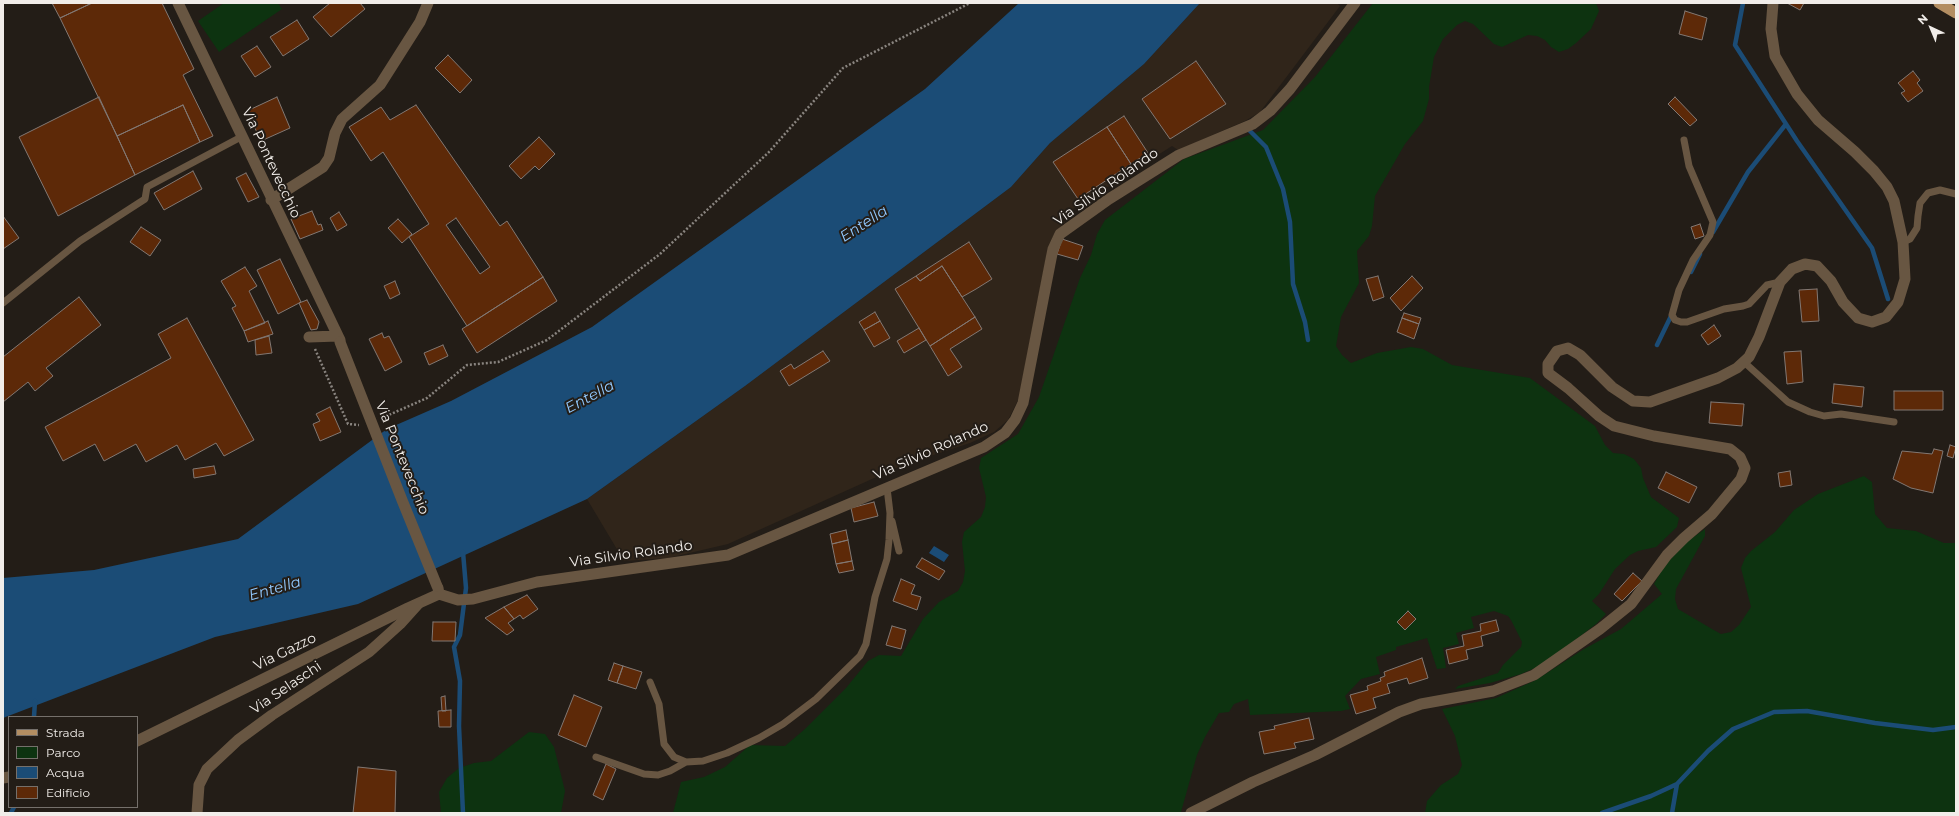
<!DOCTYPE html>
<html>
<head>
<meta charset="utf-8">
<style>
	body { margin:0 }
	#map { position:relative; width:1959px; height:816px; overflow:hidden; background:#231d17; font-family:Montserrat,sans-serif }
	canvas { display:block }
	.frame { position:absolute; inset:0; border:4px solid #f1ede9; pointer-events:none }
	.legend { position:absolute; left:8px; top:716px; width:130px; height:92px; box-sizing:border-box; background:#231d17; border:1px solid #75706b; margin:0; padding:5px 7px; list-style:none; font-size:12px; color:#f1ede9 }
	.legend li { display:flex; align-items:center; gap:8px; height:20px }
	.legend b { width:20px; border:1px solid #75706b }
	.north { position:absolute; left:1911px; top:8px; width:40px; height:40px; -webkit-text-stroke:3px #231d17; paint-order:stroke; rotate:316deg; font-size:11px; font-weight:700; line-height:16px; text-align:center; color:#f1ede9 }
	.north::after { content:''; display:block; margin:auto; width:14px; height:18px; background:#f1ede9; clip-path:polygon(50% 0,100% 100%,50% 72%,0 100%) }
</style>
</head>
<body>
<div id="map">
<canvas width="1959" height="816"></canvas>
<div class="frame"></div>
<ul class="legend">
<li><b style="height:5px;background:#b38e62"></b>Strada</li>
<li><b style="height:11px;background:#0d3310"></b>Parco</li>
<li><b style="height:11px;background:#1b4c76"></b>Acqua</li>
<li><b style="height:11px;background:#5d2908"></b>Edificio</li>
</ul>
<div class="north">N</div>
</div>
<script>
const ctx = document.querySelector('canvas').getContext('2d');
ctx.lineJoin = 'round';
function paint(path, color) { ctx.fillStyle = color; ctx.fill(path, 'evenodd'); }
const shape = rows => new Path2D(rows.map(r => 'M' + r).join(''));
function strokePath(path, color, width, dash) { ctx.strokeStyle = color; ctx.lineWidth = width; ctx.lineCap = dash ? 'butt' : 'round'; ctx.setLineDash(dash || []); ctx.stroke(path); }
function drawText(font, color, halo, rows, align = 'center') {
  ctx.font = font + ' Montserrat,sans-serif'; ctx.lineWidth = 4; ctx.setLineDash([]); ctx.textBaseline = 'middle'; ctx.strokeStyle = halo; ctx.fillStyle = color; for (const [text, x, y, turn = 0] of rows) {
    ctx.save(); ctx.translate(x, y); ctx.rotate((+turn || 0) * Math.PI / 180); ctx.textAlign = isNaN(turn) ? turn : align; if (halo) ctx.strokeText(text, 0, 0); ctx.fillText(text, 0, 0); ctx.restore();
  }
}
paint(shape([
	[1200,3,1337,3,1340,6,1260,112,1245,121,1178,150,1172,146,1062,216,1065,223,1055,232,1048,247,1019,398,1008,420,994,432,970,443,903,465,728,544,668,558,624,561,587,499,745,386,1011,187,1050,143,1144,64]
]), '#30251a');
paint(shape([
	[224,3,278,3,282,9,219,52,198,21],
	[1373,3,1596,3,1599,11,1591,29,1576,43,1568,49,1559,52,1551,47,1545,40,1537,36,1528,35,1502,47,1494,44,1473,24,1465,21,1457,25,1443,39,1434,57,1429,87,1429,99,1423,121,1405,144,1375,196,1372,226,1369,236,1357,251,1359,283,1341,317,1336,346,1342,355,1351,363,1377,353,1411,347,1423,349,1452,365,1530,378,1595,426,1605,445,1613,453,1624,454,1634,459,1641,468,1643,478,1651,497,1679,518,1677,527,1656,547,1638,551,1630,555,1615,569,1599,594,1592,601,1606,614,1596,624,1544,664,1521,674,1490,683,1455,689,1458,686,1498,673,1503,665,1521,647,1522,642,1511,620,1508,616,1494,611,1471,617,1474,628,1456,633,1459,644,1443,648,1446,668,1437,669,1427,638,1396,647,1396,650,1376,657,1380,674,1361,679,1345,696,1350,709,1341,711,1250,715,1248,699,1234,704,1229,712,1219,713,1205,737,1197,755,1181,812,1179,813,673,813,681,782,704,777,725,767,750,745,785,746,805,729,846,688,868,661,879,655,901,656,923,619,939,602,958,591,963,582,965,571,962,542,964,532,981,517,985,507,986,497,979,468,981,458,1018,434,1039,397,1080,278,1091,255,1097,234,1105,220,1184,159,1263,130,1315,77],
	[1864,476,1872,482,1875,514,1887,528,1916,531,1944,543,1956,543,1956,813,1425,813,1427,801,1441,785,1458,774,1462,765,1455,736,1442,709,1496,698,1536,680,1584,649,1621,629,1662,594,1654,584,1665,565,1688,541,1705,529,1705,536,1676,589,1675,599,1678,609,1712,629,1721,634,1731,632,1739,625,1751,607,1741,568,1745,558,1751,551,1775,532,1794,510,1818,494],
	[529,732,545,734,554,747,565,791,561,813,441,813,439,792,447,778,459,768,474,763,491,761]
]), '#0d3310');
paint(shape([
	[1019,3,1200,3,1144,64,1050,143,1011,187,745,386,587,499,358,604,215,637,3,718,3,578,94,570,238,539,387,429,451,401,592,327,925,89],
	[934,546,949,555,944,562,929,553]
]), '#1b4c76');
strokePath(shape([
	[1743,3,1735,45,1797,141,1872,248,1888,299],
	[1249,130,1266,147,1283,189,1290,222,1293,284,1305,322,1308,340],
	[1713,232,1748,172,1786,124],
	[1691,272,1700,254],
	[1657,345,1672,314],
	[463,552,466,588,460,635,454,647,460,681,459,726,463,813],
	[34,717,35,701],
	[11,813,14,807],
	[1602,813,1651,796,1677,784],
	[1672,813,1677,784,1708,751,1733,729,1774,712,1807,711,1875,723,1933,730,1956,727]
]), '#1b4c76', 4.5);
const building = shape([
	[52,3,92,3,60,18,52,3],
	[92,3,162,3,194,69,183,75,213,136,200,142,183,105,117,136,60,18,92,3],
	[330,3,360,3,365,9,331,37,313,17,330,3],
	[1787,3,1804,3,1800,10,1787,3],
	[1685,11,1707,18,1702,40,1679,34,1685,11],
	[297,20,309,39,283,56,270,37,297,20],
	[257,46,271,67,255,77,241,56,257,46],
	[448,55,472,80,460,93,435,68,448,55],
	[1196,61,1226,104,1170,139,1142,99,1196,61],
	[1913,71,1920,80,1917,83,1923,91,1908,102,1901,93,1905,91,1898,83,1913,71],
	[99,97,135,175,58,216,19,137,99,97],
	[277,97,290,128,261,141,247,111,277,97],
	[1675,97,1697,120,1690,126,1668,104,1675,97],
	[183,105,200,142,135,175,117,136,183,105],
	[416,105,500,226,507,221,543,277,467,326,409,237,429,224,383,152,371,161,349,127,381,107,390,120,416,105],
	[456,218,490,267,480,274,446,225,456,218],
	[1124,116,1148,153,1131,164,1107,127,1124,116],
	[1107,127,1131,164,1078,199,1053,162,1107,127],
	[539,137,555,154,539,170,535,166,521,179,509,166,539,137],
	[193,171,202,189,164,210,154,193,193,171],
	[246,173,259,197,248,202,236,178,246,173],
	[312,211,318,225,321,224,323,230,300,239,291,219,312,211],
	[339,212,347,225,337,231,330,218,339,212],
	[3,216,19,238,3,249,3,216],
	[398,219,412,234,402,243,388,228,398,219],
	[1700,224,1704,236,1695,239,1691,227,1700,224],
	[141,227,161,240,150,256,130,242,141,227],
	[1062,239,1083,246,1078,260,1057,254,1062,239],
	[969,242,992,279,976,289,962,297,942,266,920,281,916,276,969,242],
	[280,259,301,302,278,314,257,270,280,259],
	[942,266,975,317,930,346,895,289,916,276,920,281,942,266],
	[245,267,257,286,249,291,265,323,244,331,232,308,236,306,221,281,245,267],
	[1378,276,1384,297,1373,301,1366,279,1378,276],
	[1412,276,1423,288,1401,311,1390,298,1412,276],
	[543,277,557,301,477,353,462,329,543,277],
	[395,281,400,294,390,299,384,286,395,281],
	[1817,289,1819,321,1802,322,1799,290,1817,289],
	[79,297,101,325,46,368,53,376,35,391,28,382,3,402,3,357,79,297],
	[307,300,319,322,317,329,311,330,299,303,307,300],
	[875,312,880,321,864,330,859,322,875,312],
	[1404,313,1421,318,1419,324,1402,318,1404,313],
	[975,317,982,329,950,349,962,367,948,376,930,346,975,317],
	[187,318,254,440,224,456,216,443,185,460,177,445,146,462,136,444,104,461,95,444,63,461,45,427,171,358,158,334,187,318],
	[1402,318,1419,324,1414,339,1397,332,1402,318],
	[268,321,273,334,248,342,244,331,268,321],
	[880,321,890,338,874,347,864,330,880,321],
	[1714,325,1721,336,1708,345,1701,335,1714,325],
	[919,328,926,340,904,353,897,341,919,328],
	[382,333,384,338,389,336,402,362,385,371,369,339,382,333],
	[269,336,272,353,256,355,255,340,269,336],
	[443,345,448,356,429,365,424,353,443,345],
	[823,351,830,361,789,386,780,371,791,364,794,369,823,351],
	[1801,351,1803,382,1787,384,1784,352,1801,351],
	[1834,384,1864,387,1862,407,1832,403,1834,384],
	[1894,391,1943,391,1943,410,1894,410,1894,391],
	[1711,402,1744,404,1742,426,1709,423,1711,402],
	[330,407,341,432,320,441,313,424,320,421,316,414,330,407],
	[1950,445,1956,447,1953,458,1947,456,1950,445],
	[1934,449,1943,451,1933,493,1911,488,1893,479,1902,451,1932,454,1934,449],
	[214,466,216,474,194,478,193,469,214,466],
	[1790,471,1792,485,1780,487,1778,473,1790,471],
	[1666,472,1697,487,1689,503,1658,488,1666,472],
	[874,502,878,516,854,522,851,508,874,502],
	[846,530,848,540,832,544,830,534,846,530],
	[848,540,852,561,836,564,832,544,848,540],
	[922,558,945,571,939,580,916,567,922,558],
	[852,561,854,570,839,573,836,564,852,561],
	[1633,573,1642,581,1622,601,1614,594,1633,573],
	[901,579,915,585,911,594,921,597,917,610,893,601,901,579],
	[527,595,538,609,523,619,520,615,514,619,504,607,527,595],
	[504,607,514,619,508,623,514,630,507,635,485,618,504,607],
	[1408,611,1416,619,1405,630,1397,622,1408,611],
	[1496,620,1499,631,1481,636,1483,646,1466,650,1468,659,1449,664,1446,650,1464,646,1462,635,1481,631,1480,624,1496,620],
	[433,622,456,622,455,641,432,641,433,622],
	[892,626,906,630,901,649,886,645,892,626],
	[1422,658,1428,678,1409,684,1407,678,1387,684,1390,693,1373,698,1376,708,1356,714,1350,695,1368,690,1367,686,1381,681,1380,678,1385,676,1384,672,1422,658],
	[614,663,623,666,617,683,608,680,614,663],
	[623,666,642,672,636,689,617,683,623,666],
	[574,695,602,707,586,747,558,735,574,695],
	[445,696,446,711,442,711,441,697,445,696],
	[451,710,451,727,439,727,438,711,451,710],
	[1309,718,1314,739,1294,743,1296,748,1264,754,1259,732,1275,729,1274,726,1309,718],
	[606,764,616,769,603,800,593,795,606,764],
	[358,767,396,771,395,813,353,813,358,767]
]);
paint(building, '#5d2908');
strokePath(building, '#827873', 1);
strokePath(shape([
	[315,349,348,424,359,425],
	[382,418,427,398,467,365,498,362,547,340,660,254,769,152,843,68,970,3]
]), '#89847f', 2.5, [2, 2]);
strokePath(shape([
	[1684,140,1689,166,1713,222,1710,235,1693,260,1679,290,1672,315,1675,320,1681,322,1687,322,1724,309,1743,306,1749,304,1767,285,1780,282],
	[1903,242,1910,239,1917,228,1918,216,1920,203,1928,193,1940,190,1956,194],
	[3,303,80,241,145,199,147,187,241,137],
	[1744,362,1788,402,1810,412,1824,416,1841,414,1894,422],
	[892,521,899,551],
	[650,682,659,704,664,744,674,757,686,762],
	[596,757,644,774,658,775,670,771,686,762,703,761,727,753,759,738,783,724,816,699,860,656,866,644,875,597,887,559,889,540,890,513,887,488]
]), '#685642', 7);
strokePath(shape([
	[178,3,338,336],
	[271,200,323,167,329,158,335,133,342,119,380,85,420,22,428,3],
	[309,337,338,336,340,340],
	[439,594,458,600,473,599,537,582,728,555,984,447,1005,433,1015,420,1023,403,1050,264,1053,249,1060,234,1109,199,1179,155,1253,124,1270,111,1290,89,1355,3],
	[137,741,408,608,439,594,438,588],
	[3,778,9,777],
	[1191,813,1253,782,1315,755,1399,712,1421,704,1493,691,1534,675,1600,629,1631,604,1667,555,1684,538,1712,514,1741,479,1745,468,1740,457,1730,449,1654,436,1614,426,1599,416,1568,388,1548,373,1548,364,1557,351,1568,348,1580,355,1612,387,1633,401,1650,402,1718,378,1737,368,1749,357,1759,337,1780,282,1792,269,1805,264,1817,266,1831,281,1843,302,1858,318,1872,322,1886,317,1898,302,1905,279,1903,242,1894,201,1887,187,1874,171,1855,152,1818,120,1797,94,1775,56,1771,29,1773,3]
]), '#685642', 11);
strokePath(shape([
	[197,813,199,785,207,769,238,740,272,715,369,652,400,624,418,604]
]), '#685642', 11);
strokePath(shape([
	[1939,3,1956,13]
]), '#b38e62', 11);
strokePath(shape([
	[340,342,402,500,437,586]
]), '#685642', 11);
drawText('14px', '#f1ede9', '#231d17', [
	["Via Pontevecchio",271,163,65],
	["Via Silvio Rolando",1106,187,-35],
	["Via Silvio Rolando",931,451,-24],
	["Via Pontevecchio",402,458,68],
	["Via Silvio Rolando",631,554,-8],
	["Via Gazzo",285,652,-26],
	["Via Selaschi",286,688,-34]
]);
drawText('italic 15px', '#92c9fe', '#231d17', [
	["Entella",864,224,-33],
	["Entella",590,397,-28],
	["Entella",275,589,-16]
]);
</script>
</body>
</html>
